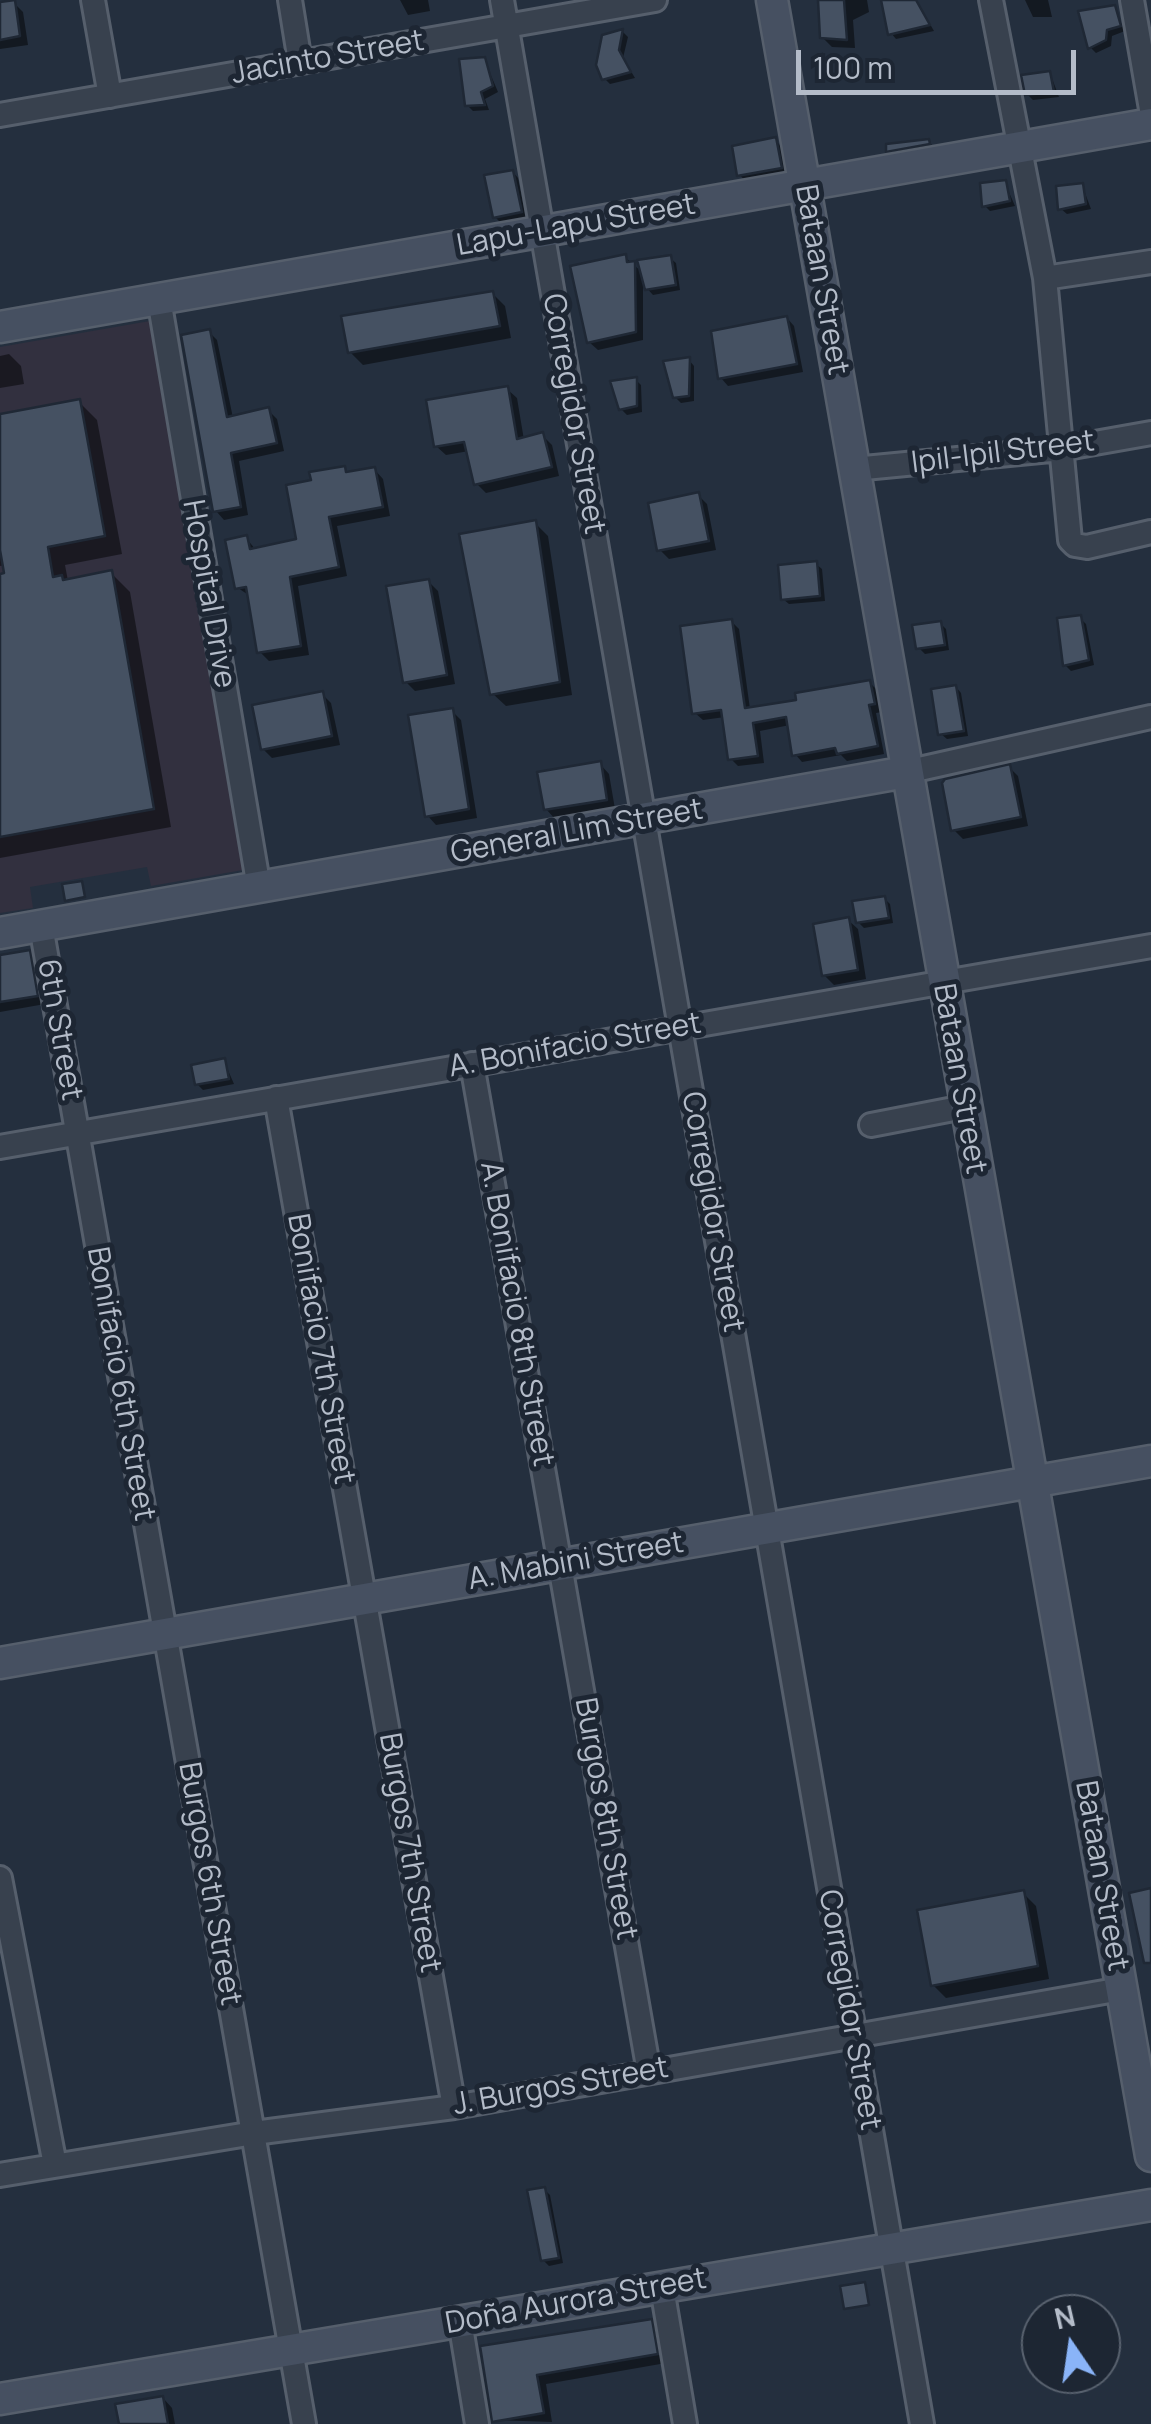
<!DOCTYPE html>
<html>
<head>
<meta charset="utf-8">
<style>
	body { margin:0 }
	#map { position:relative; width:1151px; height:2424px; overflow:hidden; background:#242f3e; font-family:Manrope,sans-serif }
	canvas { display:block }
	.north { position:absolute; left:1021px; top:2294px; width:100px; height:100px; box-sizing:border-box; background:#1d2633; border:2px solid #59626f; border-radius:50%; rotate:347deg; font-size:28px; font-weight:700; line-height:40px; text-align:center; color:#b4bcc9 }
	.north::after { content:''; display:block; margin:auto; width:35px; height:45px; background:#8ab4f8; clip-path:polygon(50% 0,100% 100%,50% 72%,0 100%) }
	.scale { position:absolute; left:796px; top:50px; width:280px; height:45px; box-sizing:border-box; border:5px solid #b4bcc9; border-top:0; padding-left:12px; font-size:30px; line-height:35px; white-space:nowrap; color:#b4bcc9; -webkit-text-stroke:8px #1d2633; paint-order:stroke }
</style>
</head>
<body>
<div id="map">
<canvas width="1151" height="2424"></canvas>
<div class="north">N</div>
<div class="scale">100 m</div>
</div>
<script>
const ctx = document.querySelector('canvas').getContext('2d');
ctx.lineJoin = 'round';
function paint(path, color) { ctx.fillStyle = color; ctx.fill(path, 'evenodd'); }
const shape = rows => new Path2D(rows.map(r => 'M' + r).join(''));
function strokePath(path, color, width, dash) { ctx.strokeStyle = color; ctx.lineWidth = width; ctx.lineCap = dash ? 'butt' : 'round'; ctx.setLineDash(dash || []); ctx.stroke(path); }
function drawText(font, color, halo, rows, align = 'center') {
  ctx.font = font + ' Manrope,sans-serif'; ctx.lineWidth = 10; ctx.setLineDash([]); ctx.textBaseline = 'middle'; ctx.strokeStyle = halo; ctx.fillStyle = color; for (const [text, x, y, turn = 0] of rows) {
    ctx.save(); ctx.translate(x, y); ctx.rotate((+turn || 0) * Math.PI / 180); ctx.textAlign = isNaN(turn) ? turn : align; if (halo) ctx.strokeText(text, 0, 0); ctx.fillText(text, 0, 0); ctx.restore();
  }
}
paint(shape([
	[150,321,243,870,151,886,147,867,30,887,33,908,0,913,0,347]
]), '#32303f');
paint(shape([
	[400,0,428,0,430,11,408,15],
	[821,0,867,0,869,12,853,20,855,48,832,47,822,37],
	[884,0,916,0,934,31,896,39,891,33],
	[1025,0,1048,0,1052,17,1033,17],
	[14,3,23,12,28,45,0,49,0,5],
	[1114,8,1125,31,1112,36,1111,46,1096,53,1091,48],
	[623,32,628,37,623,58,635,78,610,84,604,78,604,37],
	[484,59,498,92,485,99,489,110,473,111,467,105],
	[1050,73,1059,97,1033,100,1027,94],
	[775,140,781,146,787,173,745,181,740,175],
	[928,141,934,147,895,156,889,151],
	[513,172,518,178,526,218,501,223,495,217],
	[1005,183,1015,206,990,211,985,206],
	[1082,185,1091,209,1067,214,1061,209],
	[625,257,643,273,670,258,676,263,680,290,653,295,643,284,643,340,598,350,589,342],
	[492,293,505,306,511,338,363,365,350,352],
	[787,318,794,326,803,372,728,386,721,378],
	[209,332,217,340,233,418,268,410,277,419,284,451,239,461,248,515,224,520,216,511],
	[9,354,21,366,24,384,0,388,0,356],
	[689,360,694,366,694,401,681,403,675,397],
	[636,380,641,385,642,412,627,415,621,409],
	[507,389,517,398,524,440,542,435,552,445,559,476,486,493,477,484,469,451,446,455,436,446],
	[79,402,97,420,122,554,65,565,68,581,111,573,130,592,171,827,0,858,0,577,7,575,5,565,0,566,0,417],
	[344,468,350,474,374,469,383,479,390,516,337,526,347,576,298,586,309,655,269,661,260,652,250,596,238,588,246,538,256,550,298,541,314,482],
	[698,495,707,504,716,550,669,559,660,550],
	[535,523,548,536,572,695,506,706,493,694],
	[816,564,822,569,825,601,789,604,783,599],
	[428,581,438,591,455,684,415,691,406,682],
	[1080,618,1086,624,1094,665,1071,671,1065,665],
	[731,621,739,629,750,709,870,683,878,691,882,712,876,713,884,754,847,761,841,755,802,762,795,754,790,725,760,731,764,763,738,766,730,758,725,717,703,720,695,713],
	[940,623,946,629,949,650,925,654,919,648],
	[956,687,961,693,968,736,947,739,941,734],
	[322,694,331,703,340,745,272,758,263,749],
	[452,711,461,720,477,818,436,825,427,815],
	[600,764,609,774,615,809,555,819,546,809],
	[1009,767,1018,776,1028,826,963,839,954,830],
	[884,898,890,904,893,923,864,928,858,922],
	[848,920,858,929,866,979,834,985,824,975],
	[29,953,38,962,45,1004,0,1012,0,958],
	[224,1061,234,1084,203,1090,197,1084],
	[1023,1893,1036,1906,1049,1979,946,1998,933,1985],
	[544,2189,550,2195,563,2263,549,2266,543,2260],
	[651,2322,661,2331,666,2363,546,2384,552,2422,494,2420,483,2348],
	[163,2398,172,2408,175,2424,121,2424]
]), '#0007');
const building = shape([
	[15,0,20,36,0,40,0,2,15,0],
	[818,0,844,0,847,40,820,38,818,0],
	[881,0,916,0,930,25,888,35,881,0],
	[1115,5,1121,26,1107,30,1106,40,1088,49,1078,11,1115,5],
	[623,29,619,50,631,72,602,80,596,65,602,35,623,29],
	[485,57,493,86,481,92,485,105,465,106,459,59,485,57],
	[1050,71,1054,92,1025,95,1021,75,1050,71],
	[776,137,782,168,737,176,732,146,776,137],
	[929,139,930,144,886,152,886,144,929,139],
	[513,170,522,212,493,218,484,175,513,170],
	[1006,180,1010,201,982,207,980,183,1006,180],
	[1083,183,1086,204,1058,210,1056,186,1083,183],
	[626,254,627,262,635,261,636,332,587,343,570,266,626,254],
	[671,255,676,285,645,290,637,260,671,255],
	[493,291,500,326,348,353,341,316,493,291],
	[787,316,797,364,718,379,711,331,787,316],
	[210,329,227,417,269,407,277,443,231,453,241,507,213,512,181,335,210,329],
	[690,357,689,396,673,398,663,361,690,357],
	[637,377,637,406,619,410,610,381,637,377],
	[508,386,517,439,543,432,552,467,474,485,464,442,434,447,426,400,508,386],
	[80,399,105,536,48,547,53,577,62,575,63,580,112,570,154,809,0,837,0,574,4,573,0,550,0,414,80,399],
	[345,466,346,472,375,467,383,507,329,517,339,567,290,577,301,646,257,653,246,587,235,589,225,540,247,535,250,549,296,539,286,485,311,480,309,472,345,466],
	[699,492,709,541,657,551,648,503,699,492],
	[536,520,560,682,490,695,459,534,536,520],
	[817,561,820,596,781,600,778,565,817,561],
	[429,579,447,675,403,683,386,586,429,579],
	[1081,615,1089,660,1063,666,1057,618,1081,615],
	[732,619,745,708,796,700,795,693,870,680,875,704,869,705,878,746,837,754,835,748,792,756,786,717,753,723,758,756,728,760,721,710,692,714,680,626,732,619],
	[941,621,945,645,916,649,912,625,941,621],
	[956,685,964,731,938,735,931,689,956,685],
	[323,691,332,736,261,750,252,705,323,691],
	[453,708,469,809,425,817,408,715,453,708],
	[601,761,607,800,544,810,537,772,601,761],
	[1010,764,1021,817,951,831,942,783,945,779,1010,764],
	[82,881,85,897,65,901,62,884,82,881],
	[885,896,889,918,856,923,852,901,885,896],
	[849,917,858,970,822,976,813,924,849,917],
	[30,950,38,996,0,1002,0,955,30,950],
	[225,1058,229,1079,195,1085,191,1065,225,1058],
	[1151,1888,1151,1963,1144,1963,1129,1893,1151,1888],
	[1024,1890,1038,1966,931,1986,917,1910,1024,1890],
	[545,2187,559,2258,541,2261,527,2190,545,2187],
	[865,2282,869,2305,844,2309,840,2286,865,2282],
	[652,2319,658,2354,537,2375,544,2413,492,2422,480,2346,652,2319],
	[163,2396,168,2424,119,2424,115,2404,163,2396]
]);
paint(building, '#455162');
strokePath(building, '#1f2835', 2.5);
const street = shape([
	[93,0,110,96],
	[290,0,300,62],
	[502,0,922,2424],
	[991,0,1045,278,1070,540,1075,545,1087,547,1151,532],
	[1132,0,1151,109],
	[0,115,655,0],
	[1045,278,1151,262],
	[159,299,259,888],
	[854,469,1061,449,1151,433],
	[906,772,1151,717],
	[41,926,304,2424],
	[472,1064,649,2072],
	[276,1098,454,2107],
	[871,1125,964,1107],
	[0,1147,1151,946],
	[0,1878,55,2165],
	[0,2175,254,2133,454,2107,1121,1989],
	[662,2288,685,2424],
	[460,2321,477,2424]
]);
const secondary = shape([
	[772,0,1151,2156],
	[0,327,1151,124],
	[0,933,906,772],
	[0,1663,1151,1461],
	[0,2399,1151,2205]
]);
strokePath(street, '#565f6c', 28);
strokePath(secondary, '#565f6c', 35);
strokePath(street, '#38414e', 22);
strokePath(secondary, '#465061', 30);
drawText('30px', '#b4bcc9', '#1d2633', [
	["Jacinto Street",328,58,-10],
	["Lapu-Lapu Street",576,226,-10],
	["Bataan Street",821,280,80],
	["Corregidor Street",573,414,80],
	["Ipil-Ipil Street",1003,453,-7],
	["Hospital Drive",208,594,80],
	["General Lim Street",577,832,-10],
	["6th Street",59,1030,80],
	["A. Bonifacio Street",575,1046,-10],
	["Bataan Street",959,1079,80],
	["Corregidor Street",712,1212,80],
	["A. Bonifacio 8th Street",516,1314,80],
	["Bonifacio 7th Street",320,1349,80],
	["Bonifacio 6th Street",120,1384,80],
	["A. Mabini Street",576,1562,-10],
	["Burgos 8th Street",605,1819,80],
	["Burgos 7th Street",409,1853,80],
	["Bataan Street",1101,1876,80],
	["Burgos 6th Street",209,1884,80],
	["Corregidor Street",849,2010,80],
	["J. Burgos Street",561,2087,-10],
	["Doña Aurora Street",576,2302,-10]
]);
</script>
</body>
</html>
